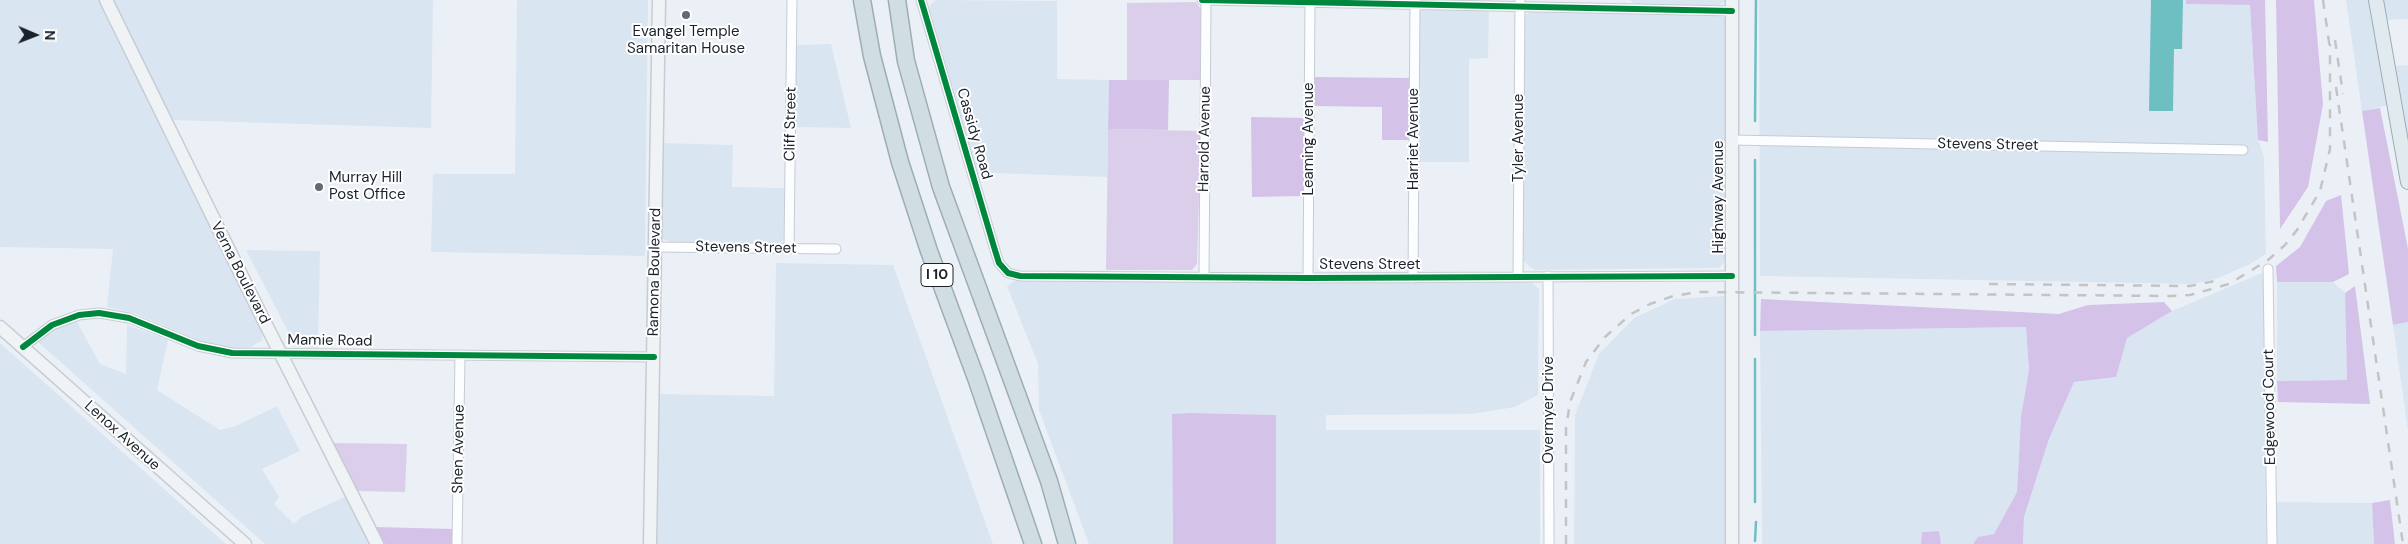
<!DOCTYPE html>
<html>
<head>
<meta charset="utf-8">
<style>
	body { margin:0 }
	#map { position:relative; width:2408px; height:544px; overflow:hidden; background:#ebf0f6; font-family:"DM Sans",sans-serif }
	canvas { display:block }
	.north { position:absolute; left:10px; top:10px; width:50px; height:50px; -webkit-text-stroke:4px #fff; paint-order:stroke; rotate:91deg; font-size:14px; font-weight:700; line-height:20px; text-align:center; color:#1a222b }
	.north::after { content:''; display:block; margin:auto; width:18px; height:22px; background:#1a222b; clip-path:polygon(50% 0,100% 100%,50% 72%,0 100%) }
</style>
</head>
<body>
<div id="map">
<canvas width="2408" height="544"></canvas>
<div class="north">N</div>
</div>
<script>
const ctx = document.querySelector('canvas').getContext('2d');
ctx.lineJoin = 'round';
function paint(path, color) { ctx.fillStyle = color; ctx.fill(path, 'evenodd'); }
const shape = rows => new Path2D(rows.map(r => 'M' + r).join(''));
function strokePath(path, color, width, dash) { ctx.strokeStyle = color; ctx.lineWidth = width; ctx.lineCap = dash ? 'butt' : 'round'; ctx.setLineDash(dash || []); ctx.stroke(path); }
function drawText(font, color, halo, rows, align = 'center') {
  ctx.font = font + ' "DM Sans",sans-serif'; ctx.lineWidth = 4; ctx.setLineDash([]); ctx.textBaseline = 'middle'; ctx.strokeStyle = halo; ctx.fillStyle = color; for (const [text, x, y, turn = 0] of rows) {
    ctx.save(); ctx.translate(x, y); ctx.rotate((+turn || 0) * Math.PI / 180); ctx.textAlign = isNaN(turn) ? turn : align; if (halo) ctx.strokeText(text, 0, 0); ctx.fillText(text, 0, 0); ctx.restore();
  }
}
paint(shape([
	[0,0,101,0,263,330,262,340,251,347,233,349,207,344,134,313,107,307,113,249,0,247],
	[113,0,433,0,431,128,170,120],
	[517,0,648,0,645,256,431,252,433,174,515,174],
	[936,0,1057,1,1057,79,1109,80,1107,177,993,173,983,177,978,174,930,10,930,5],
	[1630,0,1726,0,1720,5,1679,6,1634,4],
	[1759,0,2186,0,2187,4,2250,5,2258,140,2264,157,2266,254,2250,264,2216,279,2191,284,1760,276],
	[2346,0,2370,0,2389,105,2362,111],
	[2381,0,2408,0,2408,19,2385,20],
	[1427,8,1489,9,1488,58,1469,59,1469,162,1418,162,1418,15,1420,11],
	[1532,10,1721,15,1727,22,1726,260,1719,268,1535,270,1523,261,1524,17],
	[831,44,851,128,794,127,795,45],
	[2408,65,2408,148,2394,66],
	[660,143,733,145,732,187,786,188,785,236,781,242,776,244,670,242,662,238,659,230],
	[246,250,320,251,318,348,296,347],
	[776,263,893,265,993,544,656,544,658,394,774,396],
	[2264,272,2266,544,2023,544,2024,517,2049,439,2074,382,2116,377,2126,338,2172,311],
	[1016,280,1530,281,1539,289,1538,395,1515,407,1472,414,1326,415,1326,430,1540,430,1540,544,1276,544,1276,415,1191,413,1172,415,1173,544,1089,544,1039,410,1038,364,1007,286],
	[2277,282,2333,282,2345,293,2347,380,2277,381],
	[1726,296,1728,544,1574,544,1575,415,1599,354,1634,318,1675,299],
	[77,322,100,364,126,374,127,325,168,340,157,390,220,430,236,426,277,406,300,451,262,469,279,497,274,504,294,524,301,517,347,496,372,544,265,544,38,342,55,329],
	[2408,322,2408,431,2393,325],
	[2026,327,2029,370,2021,416,2017,492,1994,534,1978,537,1973,544,1941,544,1939,531,1922,532,1921,544,1762,544,1760,331],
	[0,343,226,544,0,544],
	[2277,502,2372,503,2374,544,2277,544]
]), '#dae5f2');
paint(shape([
	[1196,2,1202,11,1200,80,1127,80,1127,3],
	[1108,129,1201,131,1197,264,1192,270,1106,270],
	[332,443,407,444,405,492,356,491]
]), '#daceea');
paint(shape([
	[2186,0,2265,0,2268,142,2258,140,2250,5,2186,4],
	[2276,0,2314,0,2323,104,2308,187,2280,229],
	[1313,77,1412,78,1411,140,1382,140,1382,107,1313,106],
	[1109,80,1169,80,1168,130,1108,129],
	[2380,108,2408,249,2408,322,2393,325,2362,111],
	[1251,117,1306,118,1305,196,1252,197],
	[2341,195,2349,274,2333,282,2277,282,2276,266,2300,247,2326,201],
	[2355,286,2370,404,2278,402,2277,381,2347,380,2345,293],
	[1761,299,2059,314,2088,305,2164,302,2172,311,2127,338,2116,377,2074,382,2049,439,2024,517,2023,544,1973,544,1978,537,1994,534,2017,492,2021,416,2029,370,2026,327,1760,331],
	[1191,413,1276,415,1276,544,1173,544,1172,414],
	[2390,500,2395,544,2374,544,2372,503],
	[375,527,454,529,453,544,385,544],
	[1939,531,1941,544,1921,544,1922,532]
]), '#d4c2e9');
paint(shape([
	[2151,0,2183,0,2182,49,2174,49,2173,111,2149,111]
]), '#6ebfc2');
strokePath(shape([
	[1755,121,1756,0],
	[1755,160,1755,335],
	[1755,359,1755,502],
	[1755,541,1756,522]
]), '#6ebfc2', 2.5);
const street = shape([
	[921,0,994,247,999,263,1008,273,1020,276,1308,278,1732,276],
	[1202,0,1732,11],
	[1732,140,2243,150],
	[655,247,836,249],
	[789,248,792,0],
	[2268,269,2272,544],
	[1518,276,1520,0],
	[1548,276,1549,544],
	[1204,277,1206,0],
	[1308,278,1310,0],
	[1413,278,1415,1],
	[23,347,52,325,79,315,99,313,129,318,198,346,232,353,654,357],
	[457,544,460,355]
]);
const secondary = shape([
	[106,0,260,313,377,544],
	[1732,0,1732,544],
	[0,327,245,544],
	[650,544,659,0]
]);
const primary = shape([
	[2376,0,2408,182]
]);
const highway = shape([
	[862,0,872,56,900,162,929,251,976,378,1033,544],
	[897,0,906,61,941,187,1049,481,1067,544]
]);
strokePath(street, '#c6ccd3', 11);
strokePath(secondary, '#c6ccd3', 15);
strokePath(primary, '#9cadb5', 16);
strokePath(highway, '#9cadb5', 19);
strokePath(street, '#fcfdfe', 9);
strokePath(secondary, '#eff3f5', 12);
strokePath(primary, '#e1eaee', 14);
strokePath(highway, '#d0dde3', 16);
strokePath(shape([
	[2323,0,2330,49],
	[2335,40,2343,94],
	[2336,87,2403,544],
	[1989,284,2190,286,2220,280],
	[1566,544,1566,429,1570,402,1586,362,1605,337,1631,314,1650,304,1673,296,1699,292,2171,296,2190,295,2229,284,2268,260,2285,245,2297,230,2320,191,2330,149,2330,44]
]), '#c2c4c6', 2.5, [9, 9]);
strokePath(shape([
	[921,0,994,247,999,263,1008,273,1020,276,1308,278,1732,276],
	[1202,0,1732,11],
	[23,347,52,325,79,315,99,313,129,318,198,346,232,353,654,357]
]), '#00873e', 6);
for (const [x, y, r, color] of [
	[686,15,5,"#636a72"],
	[319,187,5,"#636a72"]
]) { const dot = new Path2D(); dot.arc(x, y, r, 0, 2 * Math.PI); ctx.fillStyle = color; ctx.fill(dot); strokePath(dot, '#fff', 2); }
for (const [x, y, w] of [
	[937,275,32]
]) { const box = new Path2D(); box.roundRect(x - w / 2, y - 11.5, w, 23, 4); ctx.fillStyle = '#fff'; ctx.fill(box); strokePath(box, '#1a222b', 1); }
drawText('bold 14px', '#1a222b', null, [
	["I 10",937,275]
]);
drawText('15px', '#1a222b', '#fff', [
	["Evangel Temple",686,32],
	["Samaritan House",686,49],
	["Murray Hill",329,178,"left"],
	["Post Office",329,195,"left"]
]);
drawText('15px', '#1a222b', '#fff', [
	["Cliff Street",791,124,-89],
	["Cassidy Road",974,134,74],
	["Tyler Avenue",1519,138,-90],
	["Harrold Avenue",1205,139,-89],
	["Leaming Avenue",1309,139,-90],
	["Harriet Avenue",1414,139,-90],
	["Stevens Street",1988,145,1],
	["Highway Avenue",1719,197,-90],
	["Stevens Street",746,248,1],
	["Stevens Street",1370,265],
	["Ramona Boulevard",655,272,-89],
	["Verna Boulevard",240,273,63],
	["Mamie Road",330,341,1],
	["Edgewood Court",2270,407,-91],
	["Overmyer Drive",1549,410,-90],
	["Lenox Avenue",122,436,42],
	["Shen Avenue",459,449,-89]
]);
</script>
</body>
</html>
